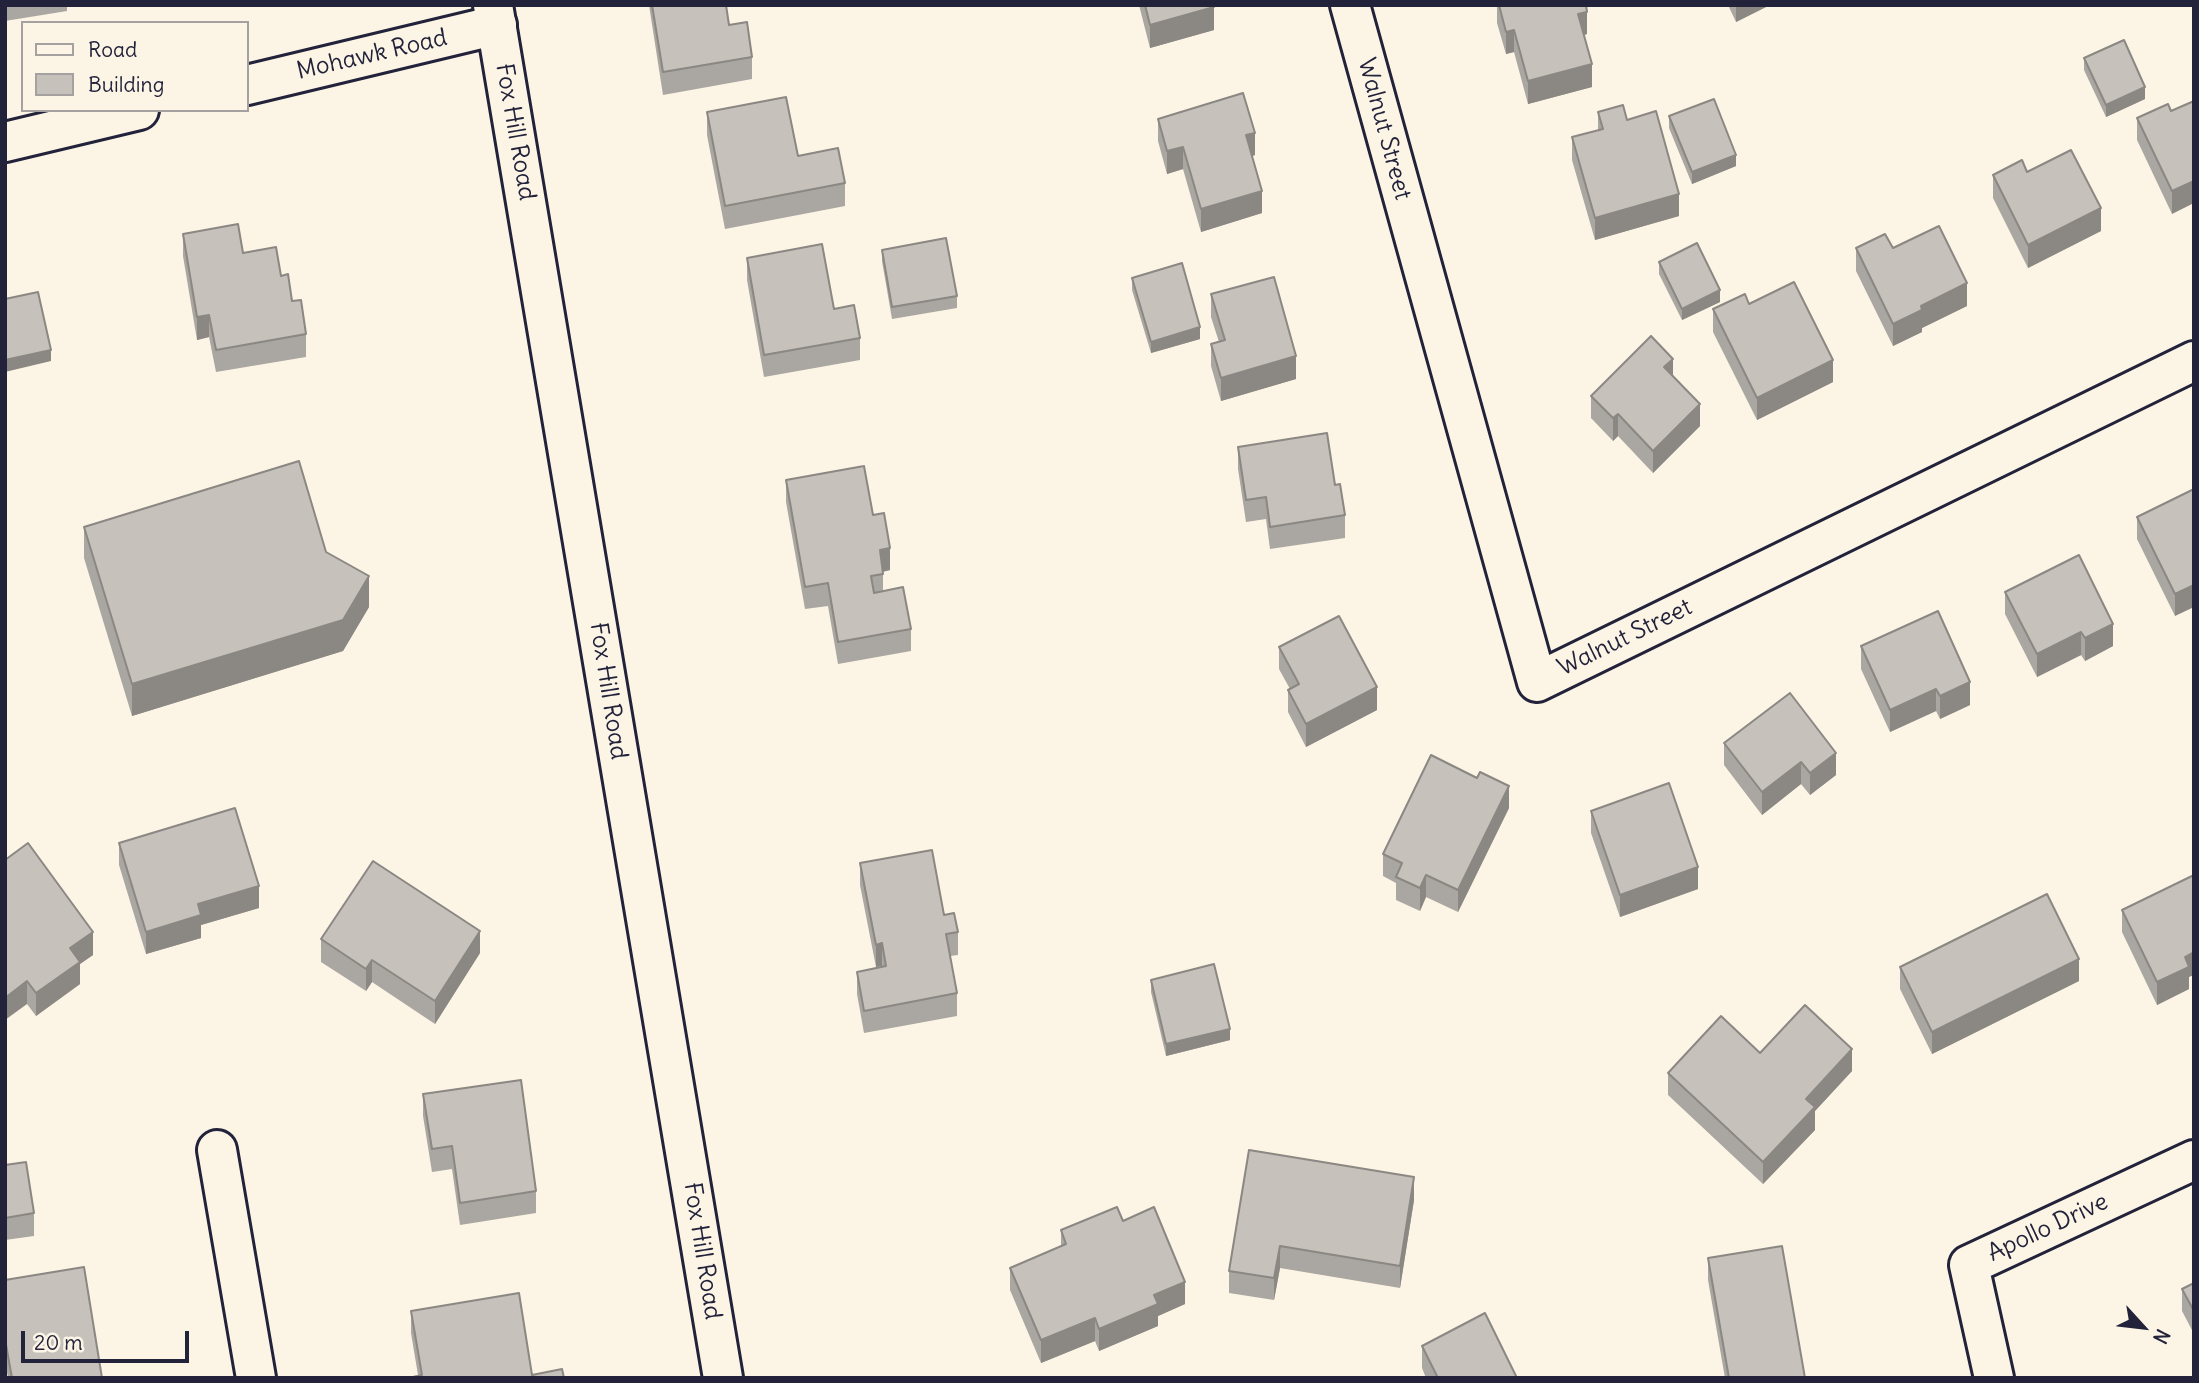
<!DOCTYPE html>
<html>
<head>
<meta charset="utf-8">
<style>
	body { margin:0 }
	#map { position:relative; width:2199px; height:1383px; overflow:hidden; background:#fcf5e5; font-family:Delius,sans-serif }
	canvas { display:block }
	.frame { position:absolute; inset:0; border:7px solid #22223b; pointer-events:none }
	.legend { position:absolute; left:21px; top:21px; width:228px; height:91px; box-sizing:border-box; background:#fcf5e5; border:2px solid #a5a1a1; margin:0; padding:9px 12px; list-style:none; font-size:21px; color:#22223b }
	.legend li { display:flex; align-items:center; gap:14px; height:35px }
	.legend b { width:35px; border:2px solid #a5a1a1 }
	.north { position:absolute; left:2108px; top:1292px; width:70px; height:70px; -webkit-text-stroke:5px #fcf5e5; paint-order:stroke; rotate:117deg; font-size:19px; font-weight:700; line-height:28px; text-align:center; color:#22223b }
	.north::after { content:''; display:block; margin:auto; width:24px; height:32px; background:#22223b; clip-path:polygon(50% 0,100% 100%,50% 72%,0 100%) }
	.scale { position:absolute; left:21px; top:1331px; width:168px; height:32px; box-sizing:border-box; border:4px solid #22223b; border-top:0; padding-left:9px; font-size:21px; line-height:24px; white-space:nowrap; color:#22223b; -webkit-text-stroke:5px #fcf5e5; paint-order:stroke }
</style>
</head>
<body>
<div id="map">
<canvas width="2199" height="1383"></canvas>
<div class="frame"></div>
<ul class="legend">
<li><b style="height:9px;background:#fcf5e5"></b>Road</li>
<li><b style="height:19px;background:#c6c1bb"></b>Building</li>
</ul>
<div class="north">N</div>
<div class="scale">20 m</div>
</div>
<script>
const ctx = document.querySelector('canvas').getContext('2d');
ctx.lineJoin = 'round';
const shape = rows => new Path2D(rows.map(r => 'M' + r).join(''));
function strokePath(path, color, width, dash) { ctx.strokeStyle = color; ctx.lineWidth = width; ctx.lineCap = dash ? 'butt' : 'round'; ctx.setLineDash(dash || []); ctx.stroke(path); }
function paint(path, color) { ctx.fillStyle = color; ctx.fill(path, 'evenodd'); }
function drawText(font, color, halo, rows, align = 'center') {
  ctx.font = font + ' Delius,sans-serif'; ctx.lineWidth = 5; ctx.setLineDash([]); ctx.textBaseline = 'middle'; ctx.strokeStyle = halo; ctx.fillStyle = color; for (const [text, x, y, turn = 0] of rows) {
    ctx.save(); ctx.translate(x, y); ctx.rotate((+turn || 0) * Math.PI / 180); ctx.textAlign = isNaN(turn) ? turn : align; if (halo) ctx.strokeText(text, 0, 0); ctx.fillText(text, 0, 0); ctx.restore();
  }
}
const street = shape([
	[1350,5,1537,682,2194,361],
	[247,85,497,25],
	[5,142,139,110],
	[217,1150,256,1378],
	[1994,1378,1969,1265,2194,1160]
]);
const secondary = shape([
	[493,5,723,1378]
]);
strokePath(street, '#22223b', 44);
strokePath(secondary, '#22223b', 44);
strokePath(street, '#fcf5e5', 38);
strokePath(secondary, '#fcf5e5', 38);
paint(shape([
	[5,5,67,5,67,11,5,21],
	[649,5,726,5,729,25,752,57,752,79,663,95],
	[1139,5,1214,5,1214,30,1150,48],
	[1497,5,1586,5,1587,34,1584,35,1592,87,1528,104,1514,52,1506,54,1497,23],
	[1728,5,1770,5,1736,22],
	[2084,58,2145,99,2106,117,2084,70],
	[2194,101,2172,214,2137,140,2137,118,2171,111],
	[707,112,798,156,845,183,845,206,725,229,707,135],
	[1598,112,1627,120,1679,216,1595,240,1572,160,1572,137,1598,130],
	[1669,116,1736,166,1692,184,1669,128],
	[1158,119,1255,155,1252,156,1262,213,1201,232,1183,169,1167,174,1158,141],
	[1993,175,2101,231,2028,268,1993,198],
	[183,234,243,253,281,276,306,334,306,357,216,372,209,337,197,340,183,256],
	[1856,248,1893,248,1967,306,1922,328,1922,332,1893,346,1856,271],
	[882,250,957,296,957,308,892,319,882,261],
	[747,258,834,309,860,338,860,360,764,377,747,280],
	[1659,262,1720,302,1682,320,1659,274],
	[1132,278,1200,339,1151,353,1132,290],
	[1211,294,1296,379,1221,401,1211,366,1211,344,1219,342,1211,317],
	[1713,309,1833,382,1757,420,1713,332],
	[1673,375,1700,426,1653,473,1618,436,1613,441,1591,418,1591,396],
	[1238,447,1335,485,1345,515,1345,538,1270,549,1266,519,1246,522,1238,469],
	[786,480,873,515,890,570,883,572,883,591,911,629,911,651,838,664,828,606,805,609,786,502],
	[2194,489,2175,616,2137,539,2137,517],
	[84,527,326,552,369,607,343,651,132,716,84,558],
	[2005,592,2113,646,2085,661,2081,655,2037,677,2005,614],
	[1861,646,1970,705,1940,719,1936,711,1890,732,1861,669],
	[1279,647,1377,710,1306,747,1288,712,1288,690,1290,689,1279,669],
	[1790,693,1836,775,1810,795,1801,784,1762,815,1724,765,1724,743],
	[1509,808,1458,912,1426,897,1420,911,1396,900,1396,883,1383,876,1383,854],
	[1591,811,1698,889,1620,917,1591,833],
	[119,843,259,908,201,925,201,938,146,954,119,865],
	[5,860,93,955,80,964,80,984,36,1016,27,1004],
	[860,863,944,915,958,932,958,955,950,956,957,993,957,1016,864,1033,857,994,857,972,882,967,882,966,876,967,860,885],
	[2122,910,2189,977,2189,989,2157,1005,2122,932],
	[321,939,480,953,435,1024,372,982,366,991,321,962],
	[1900,967,2079,981,1932,1054,1900,989],
	[1151,980,1230,1040,1166,1056,1151,992],
	[1760,1053,1852,1071,1815,1111,1815,1130,1763,1184,1668,1095,1668,1073],
	[423,1094,536,1191,536,1213,460,1225,452,1169,432,1172,423,1116],
	[1249,1150,1414,1200,1400,1288,1280,1268,1274,1300,1229,1293,1229,1271],
	[5,1165,34,1213,34,1236,5,1240],
	[1123,1221,1185,1304,1158,1316,1158,1326,1099,1351,1095,1341,1041,1363,1010,1290,1010,1268,1061,1247,1061,1230],
	[1708,1258,1805,1378,1725,1378,1708,1280],
	[5,1280,102,1378,8,1378,5,1361],
	[2194,1283,2194,1334,2182,1311,2182,1289],
	[411,1311,532,1375,564,1378,418,1375,411,1333],
	[1422,1346,1517,1378,1426,1378,1422,1368]
]), '#aaa6a1');
paint(shape([
	[1736,5,1770,5,1736,22],
	[1214,7,1214,30,1150,48,1150,25],
	[1587,12,1587,34,1578,37,1578,14],
	[1514,30,1514,52,1506,54,1506,32],
	[1592,64,1592,87,1528,104,1528,81],
	[2145,87,2145,99,2106,117,2106,105],
	[1255,133,1255,155,1246,158,1246,135],
	[1183,147,1183,169,1167,174,1167,151],
	[1736,155,1736,166,1692,184,1692,172],
	[2194,181,2194,203,2172,214,2172,191],
	[1262,191,1262,213,1201,232,1201,209],
	[1679,194,1679,216,1595,240,1595,218],
	[2101,208,2101,231,2028,268,2028,245],
	[1967,283,1967,306,1922,328,1922,332,1893,346,1893,324,1921,306],
	[1720,290,1720,302,1682,320,1682,309],
	[209,315,209,337,197,340,197,317],
	[1200,327,1200,339,1151,353,1151,342],
	[51,350,51,361,5,372,5,360],
	[1296,356,1296,379,1221,401,1221,378],
	[1673,359,1673,382,1664,367],
	[1833,360,1833,382,1757,420,1757,398],
	[1700,404,1700,426,1653,473,1653,451],
	[1618,414,1618,436,1613,441,1613,418],
	[890,548,890,570,880,572,880,550],
	[369,576,369,607,343,651,132,716,132,684],
	[2194,585,2194,607,2175,616,2175,594],
	[2113,624,2113,646,2085,661,2085,638],
	[2081,632,2081,655,2037,677,2037,654],
	[1970,682,1970,705,1940,719,1940,696],
	[1377,687,1377,710,1306,747,1306,724],
	[1936,689,1936,711,1890,732,1890,710],
	[1836,753,1836,775,1810,795,1810,773],
	[1801,762,1801,784,1762,815,1762,792],
	[1509,786,1509,808,1458,912,1458,890],
	[1698,867,1698,889,1620,917,1620,895],
	[1426,875,1426,897,1420,911,1420,888],
	[259,886,259,908,201,925,201,938,146,954,146,932,198,904],
	[480,931,480,953,435,1024,435,1001],
	[93,932,93,955,80,964,80,984,36,1016,36,993,70,948],
	[882,943,882,966,876,967,876,945],
	[2194,952,2194,975,2189,977,2189,989,2157,1005,2157,982,2185,957],
	[2079,959,2079,981,1932,1054,1932,1032],
	[372,960,372,982,366,991,366,969],
	[27,981,27,1004,5,1020,5,998],
	[1230,1029,1230,1040,1166,1056,1166,1044],
	[1852,1049,1852,1071,1815,1111,1815,1130,1763,1184,1763,1162,1806,1099],
	[1414,1177,1414,1200,1400,1288,1400,1266],
	[1280,1246,1280,1268,1274,1300,1274,1278],
	[1185,1282,1185,1304,1158,1316,1158,1326,1099,1351,1099,1329,1154,1295],
	[1095,1318,1095,1341,1041,1363,1041,1340]
]), '#8b8783');
const building = shape([
	[652,5,726,5,729,25,747,22,752,57,663,72,652,5],
	[1145,5,1214,5,1214,7,1150,25,1145,5],
	[1499,5,1586,5,1587,12,1578,14,1592,64,1528,81,1514,30,1506,32,1499,5],
	[2124,40,2145,87,2106,105,2084,58,2124,40],
	[1243,93,1255,133,1246,135,1262,191,1201,209,1183,147,1167,151,1158,119,1243,93],
	[786,97,798,156,838,148,845,183,725,206,707,112,786,97],
	[1714,99,1736,155,1692,172,1669,116,1714,99],
	[2194,101,2194,181,2172,191,2137,118,2168,104,2171,111,2194,101],
	[1623,105,1627,120,1656,111,1679,194,1595,218,1572,137,1603,129,1598,112,1623,105],
	[2071,150,2101,208,2028,245,1993,175,2022,160,2027,172,2071,150],
	[238,224,243,253,276,247,281,276,288,274,292,301,301,300,306,334,216,350,209,315,197,317,183,234,238,224],
	[1939,226,1967,283,1921,306,1922,310,1893,324,1856,248,1885,234,1893,248,1939,226],
	[946,238,957,296,892,307,882,250,946,238],
	[1697,243,1720,290,1682,309,1659,262,1697,243],
	[822,244,834,309,854,305,860,338,764,355,747,258,822,244],
	[1182,263,1200,327,1151,342,1132,278,1182,263],
	[1274,277,1296,356,1221,378,1211,344,1225,340,1211,294,1274,277],
	[1794,282,1833,360,1757,398,1713,309,1745,294,1749,304,1794,282],
	[38,292,51,350,5,360,5,299,38,292],
	[1651,336,1673,359,1664,367,1700,404,1653,451,1618,414,1613,418,1591,396,1651,336],
	[1327,433,1335,485,1340,484,1345,515,1270,527,1266,497,1246,500,1238,447,1327,433],
	[299,461,326,552,369,576,343,620,132,684,84,527,299,461],
	[864,466,873,515,884,513,890,548,880,550,883,574,871,576,874,593,903,587,911,629,838,642,828,583,805,587,786,480,864,466],
	[2194,489,2194,585,2175,594,2137,517,2194,489],
	[2079,555,2113,624,2085,638,2081,632,2037,654,2005,592,2079,555],
	[1938,611,1970,682,1940,696,1936,689,1890,710,1861,646,1938,611],
	[1339,616,1377,687,1306,724,1288,690,1299,684,1279,647,1339,616],
	[1790,693,1836,753,1810,773,1801,762,1762,792,1724,743,1790,693],
	[1431,755,1477,778,1480,772,1509,786,1458,890,1426,875,1420,888,1396,877,1402,863,1383,854,1431,755],
	[1669,783,1698,867,1620,895,1591,811,1669,783],
	[235,808,259,886,198,904,201,915,146,932,119,843,235,808],
	[28,843,93,932,70,948,80,962,36,993,27,981,5,998,5,860,28,843],
	[932,850,944,915,954,913,958,932,946,934,957,993,864,1011,857,972,886,966,882,943,876,945,860,863,932,850],
	[373,861,480,931,435,1001,372,960,366,969,321,939,373,861],
	[2194,875,2194,952,2185,957,2189,967,2157,982,2122,910,2194,875],
	[2047,894,2079,959,1932,1032,1900,967,2047,894],
	[1214,964,1230,1029,1166,1044,1151,980,1214,964],
	[1805,1005,1852,1049,1806,1099,1815,1107,1763,1162,1668,1073,1721,1016,1760,1053,1805,1005],
	[521,1080,536,1191,460,1203,452,1146,432,1149,423,1094,521,1080],
	[1249,1150,1414,1177,1400,1266,1280,1246,1274,1278,1229,1271,1249,1150],
	[26,1162,34,1213,5,1218,5,1165,26,1162],
	[1117,1207,1123,1221,1154,1207,1185,1282,1154,1295,1158,1304,1099,1329,1095,1318,1041,1340,1010,1268,1066,1244,1061,1230,1117,1207],
	[1782,1246,1805,1378,1729,1378,1708,1258,1782,1246],
	[84,1267,102,1378,12,1378,5,1339,5,1280,84,1267],
	[2194,1283,2194,1311,2182,1289,2194,1283],
	[519,1293,532,1375,562,1369,564,1378,408,1378,422,1375,411,1311,519,1293],
	[1485,1313,1517,1378,1438,1378,1422,1346,1485,1313]
]);
paint(building, '#c6c1bb');
strokePath(building, '#8b8783', 2);
drawText('24px', '#22223b', '#fcf5e5', [
	["Mohawk Road",372,55,-13],
	["Walnut Street",1384,129,75],
	["Fox Hill Road",515,132,80],
	["Walnut Street",1625,638,-26],
	["Fox Hill Road",608,691,81],
	["Apollo Drive",2048,1228,-25],
	["Fox Hill Road",702,1251,81]
]);
</script>
</body>
</html>
